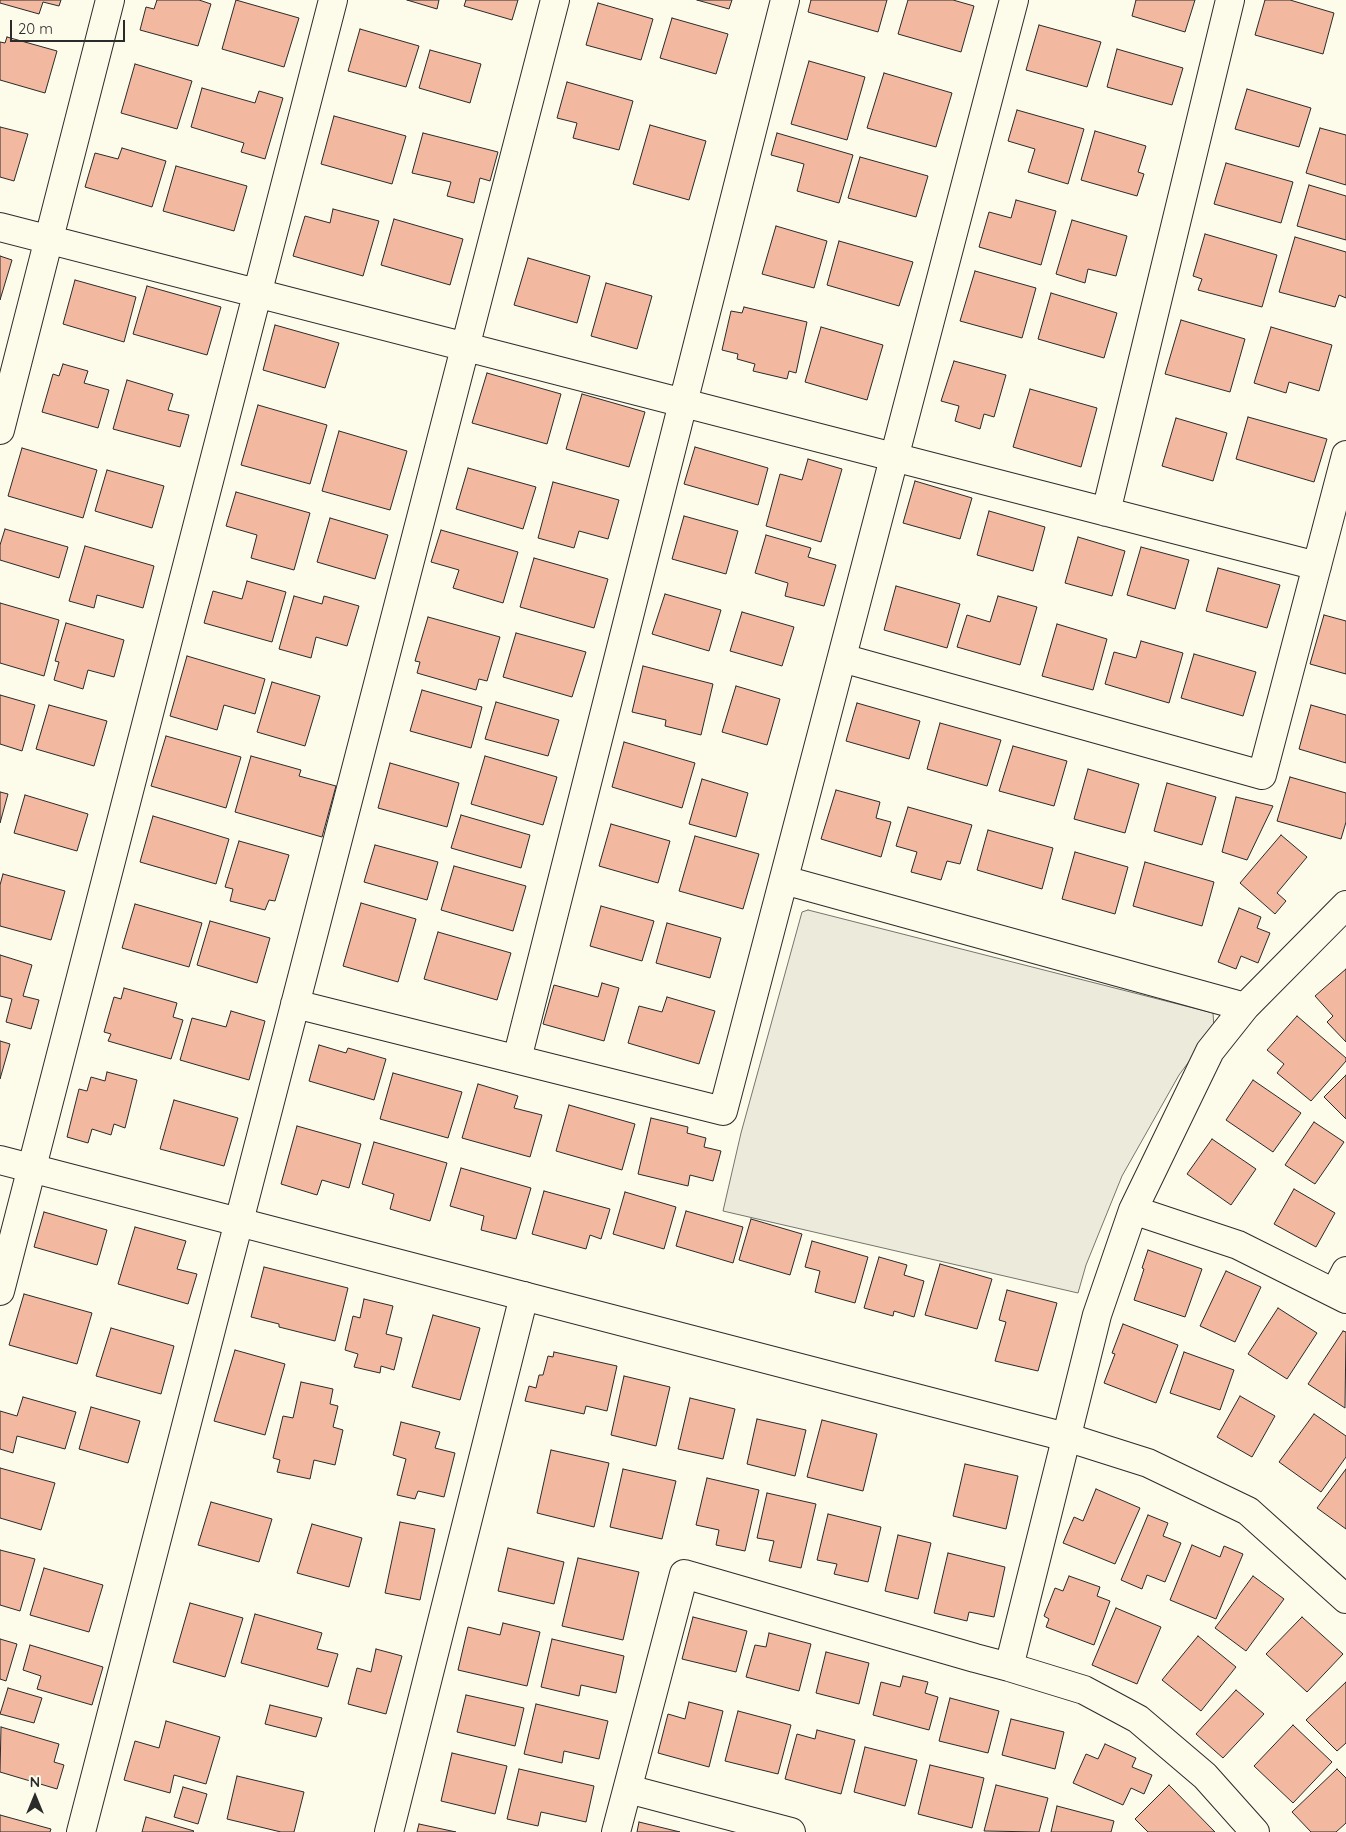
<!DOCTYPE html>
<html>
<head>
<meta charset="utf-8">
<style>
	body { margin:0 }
	#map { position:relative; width:1346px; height:1832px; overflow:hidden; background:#fdfbea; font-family:Quicksand,sans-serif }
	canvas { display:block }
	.north { position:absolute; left:10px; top:1772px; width:50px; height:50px; -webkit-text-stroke:4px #fdfbea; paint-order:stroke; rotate:0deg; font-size:14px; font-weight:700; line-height:20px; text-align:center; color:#2b2b2b }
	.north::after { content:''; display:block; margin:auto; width:18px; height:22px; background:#2b2b2b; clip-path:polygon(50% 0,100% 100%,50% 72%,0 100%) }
	.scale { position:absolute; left:10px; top:20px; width:115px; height:22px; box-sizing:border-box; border:2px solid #2b2b2b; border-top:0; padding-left:6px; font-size:15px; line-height:18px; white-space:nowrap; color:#2b2b2b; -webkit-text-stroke:4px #fdfbea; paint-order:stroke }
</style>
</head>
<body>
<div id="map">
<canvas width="1346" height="1832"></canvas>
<div class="north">N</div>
<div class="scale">20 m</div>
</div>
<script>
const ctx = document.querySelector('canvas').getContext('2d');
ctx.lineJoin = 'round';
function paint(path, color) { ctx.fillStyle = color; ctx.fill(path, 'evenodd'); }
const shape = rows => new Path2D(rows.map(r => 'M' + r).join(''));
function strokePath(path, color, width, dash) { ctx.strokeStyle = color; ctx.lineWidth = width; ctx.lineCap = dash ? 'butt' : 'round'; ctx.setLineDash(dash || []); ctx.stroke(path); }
const green = shape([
	[808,910,1213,1013,1214,1028,1179,1075,1122,1176,1086,1265,1078,1293,723,1211,741,1133,802,912,808,910]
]);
paint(green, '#ecebdb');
strokePath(green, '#74746e', 1);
const building = shape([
	[0,0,61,0,59,6,43,2,39,14,0,3,0,0],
	[157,0,199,0,211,4,198,46,140,30,146,7,154,9,157,0],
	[236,0,299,18,284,67,222,49,236,0],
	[407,0,439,0,437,9,407,0],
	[466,0,518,0,512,20,464,6,466,0],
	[697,0,732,0,729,9,697,0],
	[811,0,887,0,878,32,808,12,811,0],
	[908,0,953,0,974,6,961,52,898,34,908,0],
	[1136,0,1195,0,1185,32,1132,16,1136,0],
	[1265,0,1290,0,1334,13,1323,54,1255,35,1265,0],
	[598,3,653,19,641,60,586,45,598,3],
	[672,18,728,34,716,74,660,58,672,18],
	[1039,25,1101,42,1087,87,1026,70,1039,25],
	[360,29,419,46,406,87,348,71,360,29],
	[7,37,57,51,45,93,0,80,0,42,5,43,7,37],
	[1117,49,1183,68,1172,105,1107,87,1117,49],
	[430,50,481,64,470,103,419,88,430,50],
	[809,61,865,77,847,140,791,124,809,61],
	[135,64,192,81,177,129,121,113,135,64],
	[884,73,952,93,936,147,867,128,884,73],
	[567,82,633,101,619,150,573,138,577,123,557,118,567,82],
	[202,88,255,103,259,91,283,98,265,159,241,152,244,143,191,127,202,88],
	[1247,89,1311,108,1299,147,1235,129,1247,89],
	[1017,110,1084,129,1068,184,1028,172,1035,149,1008,141,1017,110],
	[334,116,406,136,392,184,321,164,334,116],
	[650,125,706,141,689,200,633,184,650,125],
	[0,127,28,134,14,181,0,177,0,127],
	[1320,128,1346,135,1346,185,1306,173,1320,128],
	[1095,131,1146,146,1138,172,1144,174,1137,196,1081,180,1095,131],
	[423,133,498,152,490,181,480,178,474,203,447,196,451,182,412,173,423,133],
	[777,133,853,155,839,203,797,191,804,164,771,155,777,133],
	[122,148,166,161,152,207,85,187,95,153,118,159,122,148],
	[860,157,928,176,916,217,848,198,860,157],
	[1226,163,1293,182,1281,223,1214,204,1226,163],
	[176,166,247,186,234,231,163,211,176,166],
	[1309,185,1346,196,1346,240,1297,226,1309,185],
	[1016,200,1056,211,1041,265,979,247,989,212,1011,218,1016,200],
	[333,209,379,221,363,276,293,256,305,216,330,223,333,209],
	[394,219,463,239,450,285,381,265,394,219],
	[1072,220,1127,236,1116,276,1088,269,1085,283,1056,274,1072,220],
	[776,226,827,241,814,288,762,274,776,226],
	[1205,234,1277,255,1262,307,1198,290,1202,279,1193,276,1205,234],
	[1295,237,1346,252,1346,298,1339,295,1335,307,1279,292,1295,237],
	[839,241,913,262,899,306,827,285,839,241],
	[0,256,12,260,0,300,0,256],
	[528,258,590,276,577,323,514,305,528,258],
	[975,271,1036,288,1022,338,960,321,975,271],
	[75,280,136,297,124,342,63,324,75,280],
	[606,283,652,296,637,349,591,336,606,283],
	[147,286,221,307,207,355,133,334,147,286],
	[1051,293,1117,313,1104,358,1038,339,1051,293],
	[744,307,807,322,796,373,789,371,787,379,753,371,755,364,737,359,738,354,722,350,731,311,742,313,744,307],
	[1181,320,1245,339,1230,392,1165,374,1181,320],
	[275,325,339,343,325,388,263,370,275,325],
	[821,327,883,345,867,400,805,382,821,327],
	[1271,327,1332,345,1319,391,1289,382,1286,393,1254,383,1271,327],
	[954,361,1006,375,994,417,984,414,980,429,955,421,959,406,941,401,954,361],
	[63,364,88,371,84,383,109,390,98,428,42,412,53,374,59,376,63,364],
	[487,373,561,394,547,444,472,423,487,373],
	[127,380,173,394,168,410,189,415,180,447,113,429,127,380],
	[1030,389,1097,408,1081,467,1013,447,1030,389],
	[582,394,645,412,629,467,566,449,582,394],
	[258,405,327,425,310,484,241,465,258,405],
	[1248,417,1327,439,1314,482,1236,459,1248,417],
	[1176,418,1227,433,1213,481,1162,466,1176,418],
	[339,431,407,451,390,510,322,491,339,431],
	[695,447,768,468,758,505,684,484,695,447],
	[22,448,97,470,83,518,8,496,22,448],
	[808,459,842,469,821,542,766,526,780,474,802,480,808,459],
	[468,468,536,487,523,529,456,509,468,468],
	[107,470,164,486,152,528,95,511,107,470],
	[915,481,972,498,960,539,903,523,915,481],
	[553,482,619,500,608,539,579,531,574,548,538,538,553,482],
	[236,492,310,513,294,570,251,558,257,535,226,526,236,492],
	[989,511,1045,527,1033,571,977,555,989,511],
	[684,516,738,531,726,574,672,559,684,516],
	[330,518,388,535,375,579,317,562,330,518],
	[5,529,68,547,59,578,0,560,0,545,5,529],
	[441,530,518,552,503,603,453,588,459,570,431,562,441,530],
	[766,535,811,548,808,557,836,565,824,606,785,596,788,583,755,573,766,535],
	[1078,537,1125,551,1112,596,1065,583,1078,537],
	[85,546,154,566,143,608,97,595,94,608,69,601,85,546],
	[1141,547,1189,560,1175,609,1127,595,1141,547],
	[534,558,608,579,594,628,520,607,534,558],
	[1218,568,1280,585,1267,628,1206,611,1218,568],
	[247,581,286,592,272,642,204,623,213,591,242,599,247,581],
	[896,586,960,604,947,648,884,630,896,586],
	[665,594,721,610,709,651,652,634,665,594],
	[294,596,322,604,324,596,359,606,347,646,316,637,311,658,279,649,294,596],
	[998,596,1037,607,1020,665,957,647,967,615,990,622,998,596],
	[0,603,59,620,44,676,0,663,0,603],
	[742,612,794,627,782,666,730,651,742,612],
	[1324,615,1346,621,1346,674,1310,664,1324,615],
	[428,617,500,637,487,681,479,679,476,690,417,673,420,662,415,661,428,617],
	[66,623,124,640,114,677,88,670,83,689,54,680,59,662,55,661,66,623],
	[1057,624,1107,639,1093,690,1042,676,1057,624],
	[516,633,586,652,572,697,503,677,516,633],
	[1141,641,1183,653,1169,703,1105,684,1114,652,1136,658,1141,641],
	[1194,654,1256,672,1243,716,1181,698,1194,654],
	[187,656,265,679,255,714,224,705,217,730,170,716,187,656],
	[643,666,713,684,701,735,665,726,666,720,632,712,643,666],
	[272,682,320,696,305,746,257,732,272,682],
	[736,686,780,699,767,745,722,732,736,686],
	[422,690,482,707,471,748,410,731,422,690],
	[0,695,35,705,22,751,0,744,0,695],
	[496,702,559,720,548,756,485,739,496,702],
	[857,703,920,721,909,759,846,741,857,703],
	[49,705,107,721,94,766,36,749,49,705],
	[1311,705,1346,715,1346,763,1299,749,1311,705],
	[940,723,1001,740,987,786,927,769,940,723],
	[166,736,241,757,226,808,151,786,166,736],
	[624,742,695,763,682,808,612,787,624,742],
	[1013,746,1067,761,1054,806,999,791,1013,746],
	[251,756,301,770,299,776,336,786,322,837,235,812,251,756],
	[485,756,557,777,543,825,471,804,485,756],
	[390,763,459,783,447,827,378,808,390,763],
	[1088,769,1139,784,1125,833,1074,819,1088,769],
	[1290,777,1346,793,1346,822,1341,839,1277,821,1290,777],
	[702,779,748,793,736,837,689,824,702,779],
	[1167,783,1216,797,1202,845,1154,831,1167,783],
	[836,790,880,802,876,818,891,822,881,857,821,839,836,790],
	[0,792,8,794,0,823,0,792],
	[25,795,88,814,77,851,14,833,25,795],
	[1236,797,1273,806,1247,860,1222,852,1236,797],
	[908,807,972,825,960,864,947,861,941,880,911,872,917,852,896,846,908,807],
	[461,815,530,835,521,868,451,848,461,815],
	[153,816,229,839,216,884,140,862,153,816],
	[611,824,670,841,658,883,599,866,611,824],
	[988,830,1053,848,1042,889,977,870,988,830],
	[1281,835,1307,857,1277,893,1286,901,1275,914,1240,883,1281,835],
	[695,836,759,854,743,909,679,891,695,836],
	[239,841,289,855,275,901,269,900,265,910,230,901,233,889,225,887,239,841],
	[375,845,438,862,427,900,364,882,375,845],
	[1075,852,1128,867,1115,914,1062,899,1075,852],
	[1145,862,1214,882,1202,926,1133,906,1145,862],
	[454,866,526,886,513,931,441,910,454,866],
	[3,874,65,891,51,940,0,926,0,885,3,874],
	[361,903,416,919,398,982,343,966,361,903],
	[135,904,202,923,189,967,122,948,135,904],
	[601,906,654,921,642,961,590,946,601,906],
	[1239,908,1261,917,1257,928,1270,933,1258,963,1241,956,1236,969,1218,962,1239,908],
	[210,921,270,938,257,983,197,965,210,921],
	[667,923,721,938,710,978,656,963,667,923],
	[438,932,511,953,497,1000,424,979,438,932],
	[0,955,32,965,23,996,39,1000,31,1029,6,1022,12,999,0,996,0,955],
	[1346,969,1346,1042,1327,1022,1333,1016,1315,996,1346,969],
	[602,983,619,988,604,1041,543,1024,554,985,598,997,602,983],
	[124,988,177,1003,173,1017,183,1020,171,1059,108,1041,111,1034,104,1032,114,997,121,999,124,988],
	[667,997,715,1011,699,1064,628,1043,639,1006,662,1012,667,997],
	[231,1011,265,1021,249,1080,180,1060,192,1018,226,1027,231,1011],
	[1297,1016,1346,1058,1346,1061,1311,1101,1277,1073,1284,1064,1267,1050,1297,1016],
	[0,1041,10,1044,0,1079,0,1041],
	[319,1045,346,1053,348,1048,386,1059,374,1100,309,1081,319,1045],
	[107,1072,137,1080,125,1128,114,1124,111,1135,92,1129,88,1143,67,1137,79,1089,87,1091,91,1077,105,1081,107,1072],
	[393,1073,462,1092,448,1138,380,1119,393,1073],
	[1346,1075,1346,1119,1324,1097,1346,1075],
	[1253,1080,1301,1113,1273,1152,1226,1120,1253,1080],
	[478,1084,518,1096,514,1108,542,1115,530,1157,462,1138,478,1084],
	[174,1100,238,1118,224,1166,160,1149,174,1100],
	[569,1105,635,1124,622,1170,556,1151,569,1105],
	[651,1118,688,1127,687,1133,706,1138,704,1147,721,1151,713,1181,690,1175,688,1186,638,1174,651,1118],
	[1314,1122,1344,1142,1315,1184,1285,1165,1314,1122],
	[297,1126,361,1144,349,1188,322,1180,317,1195,281,1184,297,1126],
	[1212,1139,1256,1169,1231,1205,1187,1174,1212,1139],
	[374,1142,447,1163,430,1221,390,1209,394,1194,362,1184,374,1142],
	[461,1168,531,1188,516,1239,481,1230,484,1216,450,1206,461,1168],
	[1294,1189,1335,1213,1316,1247,1274,1224,1294,1189],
	[544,1191,610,1209,601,1239,590,1235,586,1249,532,1234,544,1191],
	[625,1192,676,1207,664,1249,613,1234,625,1192],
	[686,1211,743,1227,733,1263,676,1246,686,1211],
	[44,1212,107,1230,97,1265,34,1247,44,1212],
	[751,1219,802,1234,790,1275,739,1260,751,1219],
	[135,1227,186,1241,177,1269,197,1274,188,1304,118,1284,135,1227],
	[812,1241,868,1257,855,1303,815,1292,820,1271,805,1267,812,1241],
	[1148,1250,1202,1269,1185,1317,1134,1300,1144,1269,1142,1268,1148,1250],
	[879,1257,907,1265,904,1275,924,1281,914,1317,894,1311,893,1316,864,1308,879,1257],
	[940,1264,992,1279,977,1329,925,1315,940,1264],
	[264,1267,348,1288,335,1341,279,1327,279,1324,251,1317,264,1267],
	[1226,1271,1261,1287,1235,1342,1200,1326,1226,1271],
	[1007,1290,1057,1303,1038,1371,995,1361,1006,1322,999,1320,1007,1290],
	[24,1294,92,1313,77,1364,9,1345,24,1294],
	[364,1299,393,1306,386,1334,402,1338,394,1370,381,1366,380,1373,354,1367,358,1354,345,1350,353,1316,360,1318,364,1299],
	[1278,1308,1317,1333,1287,1379,1248,1354,1278,1308],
	[433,1315,480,1328,460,1400,412,1387,433,1315],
	[1123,1324,1178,1345,1156,1403,1104,1383,1115,1354,1112,1353,1123,1324],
	[111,1328,174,1346,161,1394,96,1376,111,1328],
	[1343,1331,1346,1332,1345,1408,1308,1384,1343,1331],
	[235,1350,285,1364,265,1435,214,1421,235,1350],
	[554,1352,617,1366,607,1411,586,1406,584,1414,525,1401,529,1386,536,1388,539,1375,543,1375,548,1356,553,1357,554,1352],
	[1184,1352,1234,1370,1220,1410,1170,1393,1184,1352],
	[624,1376,670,1387,656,1446,611,1435,624,1376],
	[301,1382,333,1389,330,1404,338,1406,333,1427,343,1430,335,1465,314,1460,310,1479,277,1472,280,1460,273,1458,283,1416,293,1418,301,1382],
	[1240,1396,1275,1416,1252,1457,1217,1437,1240,1396],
	[23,1397,76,1412,65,1449,17,1436,13,1453,0,1449,0,1411,17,1416,23,1397],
	[690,1398,735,1409,723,1459,678,1449,690,1398],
	[91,1407,140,1421,128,1463,79,1449,91,1407],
	[1314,1414,1346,1436,1346,1457,1321,1492,1279,1462,1314,1414],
	[757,1419,806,1430,795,1476,747,1464,757,1419],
	[822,1420,877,1434,863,1491,807,1477,822,1420],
	[401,1422,440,1432,435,1448,455,1453,444,1497,418,1491,415,1499,397,1495,406,1459,393,1455,401,1422],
	[551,1450,609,1463,594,1527,537,1513,551,1450],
	[965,1464,1018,1476,1006,1529,953,1516,965,1464],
	[0,1468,55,1483,41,1530,0,1518,0,1468],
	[623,1469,676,1481,662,1539,610,1527,623,1469],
	[1346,1469,1346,1529,1317,1508,1346,1469],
	[707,1478,759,1490,745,1551,716,1545,719,1530,696,1525,707,1478],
	[1096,1489,1140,1508,1115,1564,1063,1543,1074,1517,1083,1521,1096,1489],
	[767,1493,816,1504,801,1568,769,1561,774,1541,757,1538,767,1493],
	[211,1502,272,1519,259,1562,198,1545,211,1502],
	[828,1514,881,1527,868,1582,834,1574,837,1564,817,1560,828,1514],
	[1148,1515,1168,1523,1163,1536,1181,1543,1165,1582,1147,1575,1142,1589,1121,1580,1148,1515],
	[400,1522,435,1529,420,1600,385,1593,400,1522],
	[312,1524,362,1538,349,1587,297,1573,312,1524],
	[898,1535,931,1543,918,1599,885,1591,898,1535],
	[1192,1545,1220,1557,1224,1546,1243,1554,1216,1619,1170,1600,1192,1545],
	[508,1548,564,1562,554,1604,498,1591,508,1548],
	[0,1550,35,1559,20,1611,0,1605,0,1550],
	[948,1553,1005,1567,994,1617,969,1612,967,1621,934,1613,948,1553],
	[578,1558,639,1572,623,1640,562,1626,578,1558],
	[44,1568,103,1585,89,1632,30,1615,44,1568],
	[1069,1576,1100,1587,1097,1596,1110,1601,1094,1645,1046,1627,1049,1619,1044,1616,1055,1588,1063,1591,1069,1576],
	[1253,1576,1284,1599,1246,1651,1215,1628,1253,1576],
	[190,1603,243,1618,225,1677,173,1662,190,1603],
	[1116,1608,1161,1627,1137,1684,1092,1665,1116,1608],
	[255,1614,322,1633,317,1649,338,1654,328,1687,241,1663,255,1614],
	[693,1617,747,1631,736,1672,682,1659,693,1617],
	[1302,1617,1343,1654,1307,1692,1266,1654,1302,1617],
	[503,1623,540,1632,527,1686,458,1670,468,1627,500,1635,503,1623],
	[769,1633,811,1644,799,1691,746,1677,755,1645,766,1647,769,1633],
	[1198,1636,1236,1667,1201,1711,1162,1680,1198,1636],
	[0,1639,17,1644,6,1681,0,1679,0,1639],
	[552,1639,624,1656,616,1693,581,1685,579,1696,541,1687,552,1639],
	[30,1645,103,1667,92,1705,37,1689,41,1676,23,1670,30,1645],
	[376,1649,402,1656,386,1714,348,1704,357,1668,371,1672,376,1649],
	[826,1652,869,1663,859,1704,816,1693,826,1652],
	[903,1676,928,1682,925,1693,938,1697,929,1730,873,1715,881,1682,900,1687,903,1676],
	[1346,1682,1346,1743,1337,1751,1306,1720,1346,1682],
	[8,1688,42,1698,34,1723,0,1714,8,1688],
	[1236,1690,1264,1714,1223,1758,1196,1734,1236,1690],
	[466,1695,524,1708,515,1746,457,1732,466,1695],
	[950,1698,999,1711,988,1753,939,1741,950,1698],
	[689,1702,723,1711,709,1767,658,1753,668,1714,685,1719,689,1702],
	[536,1704,608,1721,599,1759,564,1751,562,1763,524,1754,536,1704],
	[270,1705,322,1718,316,1737,265,1724,270,1705],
	[738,1711,791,1725,778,1774,725,1761,738,1711],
	[1011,1719,1064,1732,1055,1769,1002,1755,1011,1719],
	[166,1721,220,1737,206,1784,174,1775,170,1793,124,1780,135,1741,159,1748,166,1721],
	[1293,1725,1332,1762,1293,1803,1254,1766,1293,1725],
	[1,1727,59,1744,54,1762,64,1765,57,1789,0,1772,1,1727],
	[817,1730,855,1740,841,1794,785,1779,797,1734,815,1739,817,1730],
	[1105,1744,1136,1758,1132,1767,1152,1775,1144,1794,1131,1788,1123,1805,1073,1783,1086,1754,1098,1759,1105,1744],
	[865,1747,917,1760,905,1806,854,1792,865,1747],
	[452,1753,507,1766,495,1814,441,1801,452,1753],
	[930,1765,984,1778,972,1828,918,1814,930,1765],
	[519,1769,594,1786,586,1822,541,1812,538,1826,507,1819,519,1769],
	[1337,1769,1346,1778,1346,1823,1336,1832,1311,1832,1292,1812,1337,1769],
	[237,1776,304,1792,294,1832,281,1832,227,1819,237,1776],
	[996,1785,1048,1798,1039,1832,984,1831,996,1785],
	[1169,1785,1215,1832,1148,1832,1135,1819,1169,1785],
	[183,1787,207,1794,198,1824,174,1817,183,1787],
	[1057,1806,1114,1821,1111,1832,1051,1832,1057,1806],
	[0,1815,51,1829,50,1832,0,1832,0,1815],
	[146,1817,194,1831,193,1832,142,1832,146,1817],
	[639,1822,680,1832,637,1832,639,1822],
	[419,1824,456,1832,417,1832,419,1824]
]);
paint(building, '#f2b8a0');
strokePath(building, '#2b2b2b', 1);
const minor = shape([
	[0,227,1317,566],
	[0,430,110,0],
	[1106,512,1230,0],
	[842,658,1262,775,1346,455],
	[784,880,1245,1007],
	[295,1004,723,1111,1014,0],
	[517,1059,785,0],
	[1133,1210,1238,1245,1346,1299],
	[0,1291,333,0],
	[1335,1292,1346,1271],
	[1009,1667,1097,1315,1133,1210,1210,1051,1245,1007,1346,905],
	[628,1789,791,1832],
	[81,1832,555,0],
	[389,1832,524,1296],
	[616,1832,684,1574,975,1658,1009,1667,1084,1690,1138,1719,1205,1776,1255,1832]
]);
const tertiary = shape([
	[0,1160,1066,1437,1148,1463,1248,1511,1346,1599]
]);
strokePath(minor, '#2b2b2b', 30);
strokePath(tertiary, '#2b2b2b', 30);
strokePath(minor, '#fdfbea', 28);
strokePath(tertiary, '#fdfbea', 28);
</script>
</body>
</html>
